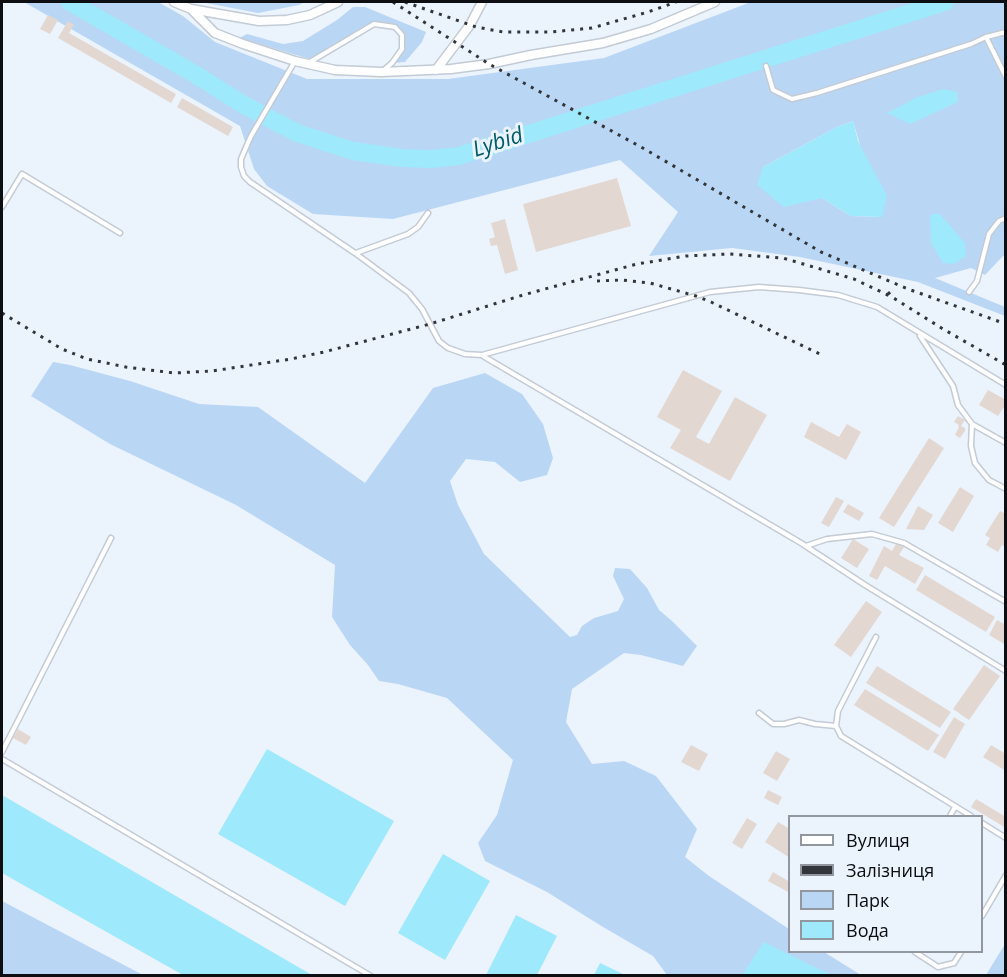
<!DOCTYPE html>
<html>
<head>
<meta charset="utf-8">
<style>
	body { margin:0 }
	#map { position:relative; width:1007px; height:977px; overflow:hidden; background:#ebf3fd; font-family:"Open Sans",sans-serif }
	canvas { display:block }
	.frame { position:absolute; inset:0; border:3px solid #0c0e11; pointer-events:none }
	.legend { position:absolute; left:788px; top:815px; width:195px; height:138px; box-sizing:border-box; background:#ebf3fd; border:2px solid #92979f; margin:0; padding:8px 10px; list-style:none; font-size:18px; color:#0c0e11 }
	.legend li { display:flex; align-items:center; gap:12px; height:30px }
	.legend b { width:30px; border:2px solid #92979f }
</style>
</head>
<body>
<div id="map">
<canvas width="1007" height="977"></canvas>
<div class="frame"></div>
<ul class="legend">
<li><b style="height:8px;background:#fff"></b>Вулиця</li>
<li><b style="height:8px;background:#323539"></b>Залізниця</li>
<li><b style="height:16px;background:#bad6f5"></b>Парк</li>
<li><b style="height:16px;background:#9ee9fb"></b>Вода</li>
</ul>
</div>
<script>
const ctx = document.querySelector('canvas').getContext('2d');
ctx.lineJoin = 'round';
function paint(path, color) { ctx.fillStyle = color; ctx.fill(path, 'evenodd'); }
const shape = rows => new Path2D(rows.map(r => 'M' + r).join(''));
function strokePath(path, color, width, dash) { ctx.strokeStyle = color; ctx.lineWidth = width; ctx.lineCap = dash ? 'butt' : 'round'; ctx.setLineDash(dash || []); ctx.stroke(path); }
function drawText(font, color, halo, rows, align = 'center') {
  ctx.font = font + ' "Open Sans",sans-serif'; ctx.lineWidth = 6; ctx.setLineDash([]); ctx.textBaseline = 'middle'; ctx.strokeStyle = halo; ctx.fillStyle = color; for (const [text, x, y, turn = 0] of rows) {
    ctx.save(); ctx.translate(x, y); ctx.rotate((+turn || 0) * Math.PI / 180); ctx.textAlign = isNaN(turn) ? turn : align; if (halo) ctx.strokeText(text, 0, 0); ctx.fillText(text, 0, 0); ctx.restore();
  }
}
paint(shape([
	[24,2,158,2,183,16,215,42,307,79,448,79,604,58,751,2,1005,2,1005,256,1003,256,985,275,971,268,935,278,1005,307,1005,316,918,282,800,257,732,248,649,256,678,212,620,160,393,219,313,214,267,186,254,169,240,126],
	[853,121,881,217,851,216,822,198,763,167,837,127],
	[201,2,305,2,299,5,258,13],
	[353,7,365,7,426,32,422,42,405,62,392,63,402,49,402,35,395,27,374,25,315,59,306,58,240,38,247,34,283,44,303,41,337,20],
	[53,362,70,365,130,381,199,404,258,407,365,483,433,388,485,373,522,394,543,424,553,458,547,475,520,482,495,462,466,459,450,481,458,505,484,554,570,637,577,635,582,626,594,618,618,611,624,599,613,576,615,568,630,569,647,588,659,610,672,621,697,646,683,666,641,655,624,653,572,689,566,722,592,764,624,761,656,776,697,829,685,857,709,876,789,929,790,952,824,952,861,975,667,975,653,956,603,927,547,892,485,861,478,843,497,815,513,760,447,698,398,684,379,681,368,665,350,645,332,617,335,565,236,505,110,444,31,396],
	[2,901,143,975,2,975],
	[1005,944,1005,975,986,975]
]), '#bad6f5');
paint(shape([
	[943,89,957,92,958,102,910,124,887,113,918,97],
	[853,121,858,141,887,196,882,217,851,216,822,198,784,207,757,185,763,167,837,127],
	[939,213,965,243,966,256,954,264,943,263,931,243,930,215],
	[267,749,394,821,345,906,218,834],
	[2,795,312,975,183,975,2,873],
	[443,854,490,881,445,960,398,933],
	[516,915,557,936,537,975,486,975],
	[764,942,831,975,742,975],
	[600,963,625,975,594,975]
]), '#9ee9fb');
strokePath(shape([
	[70,2,193,73,244,105,297,133,353,151,402,158,431,159,459,156,945,2]
]), '#9ee9fb', 18);
paint(shape([
	[48,15,58,20,50,34,40,29],
	[68,21,74,25,69,33,176,94,171,103,58,38],
	[182,98,233,127,228,136,177,107],
	[617,178,631,226,536,252,523,204],
	[505,219,518,270,505,274,497,245,491,246,489,239,495,237,491,223],
	[683,370,722,391,696,437,709,444,735,397,767,415,730,481,670,448,681,430,657,417],
	[988,390,1006,400,1006,404,998,416,979,405],
	[958,416,965,420,961,426,965,428,965,431,960,438,955,435,959,427,958,426,959,425,954,422],
	[811,422,839,437,847,424,861,432,846,460,804,437],
	[929,438,944,448,894,527,879,518],
	[960,487,974,496,953,532,938,523],
	[836,497,844,501,829,527,821,523],
	[848,504,864,513,859,521,843,512],
	[918,506,933,515,924,530,906,529],
	[1000,511,1006,514,1006,547,1002,545,998,552,986,545,990,538,985,535],
	[853,539,869,549,857,568,841,558],
	[897,542,904,547,899,555,924,568,915,584,885,566,877,580,869,576,884,546,892,551],
	[925,575,995,617,986,632,916,590],
	[866,601,882,612,851,657,834,645],
	[997,620,1006,625,1006,645,989,635],
	[984,665,1000,676,969,720,953,709],
	[877,666,951,712,940,728,866,683],
	[865,689,939,735,928,751,854,705],
	[954,717,965,724,945,759,933,752],
	[18,729,31,737,26,745,13,738],
	[691,745,708,754,699,771,681,762],
	[991,745,1006,754,1006,771,983,757],
	[776,751,790,759,777,781,763,773],
	[768,790,782,797,778,805,764,798],
	[976,799,1006,817,1006,828,971,807],
	[747,818,757,824,742,849,732,843],
	[778,822,790,829,790,858,765,842],
	[773,872,790,882,790,893,768,881]
]), '#e3d8d1');
const service = shape([
	[986,37,1006,77],
	[295,61,251,136,241,159,241,167,244,176,250,182,355,253,409,293,422,309,439,341,448,348,465,354,482,355,710,292,759,287,799,290,838,295,877,307,1006,385],
	[310,62,374,24,395,27,402,35,402,49,392,63,384,70],
	[766,66,773,90,792,99,817,93,971,44,986,37,1006,32],
	[2,207,22,174,120,233],
	[356,253,408,234,418,227,428,213],
	[969,292,977,281,989,234,999,221,1006,218],
	[920,336,953,386,958,405,972,424,971,446,975,463,989,480,1006,489],
	[483,356,801,543,865,585,1006,671],
	[972,424,1006,443],
	[806,546,827,539,872,534,904,543,1006,602],
	[876,637,838,711,836,726,841,736,971,816],
	[759,713,773,724,784,724,799,720,815,724,836,726],
	[2,752,111,538],
	[2,759,371,976],
	[950,816,955,807],
	[982,823,1006,838],
	[982,916,1006,875],
	[915,952,938,967,954,963,961,952]
]);
const minor = shape([
	[174,2,191,9,215,33,243,44,295,61,335,70,381,72,451,69,489,64,531,55,603,43,651,29,715,2],
	[191,9,259,21,287,20,310,15,338,2],
	[436,70,470,25,482,2]
]);
strokePath(service, '#c3cbd5', 7);
strokePath(minor, '#c3cbd5', 11);
strokePath(service, '#fff', 4);
strokePath(minor, '#fff', 8);
strokePath(shape([
	[393,2,489,64,641,147,821,252,908,289,1006,324],
	[405,2,476,27,503,32,551,32,592,28,648,12,676,2],
	[597,281,621,280,650,283,696,296,711,302,824,356],
	[888,292,892,297,943,329,1006,365],
	[2,313,62,349,87,359,126,367,174,373,212,371,291,359,324,352,430,324,523,295,637,264,686,256,729,254,783,258,854,279,892,297]
]), '#323539', 3, [3, 6]);
drawText('italic 22px', '#005b6a', '#ebf3fd', [
	["Lybid",498,143,-18]
]);
</script>
</body>
</html>
